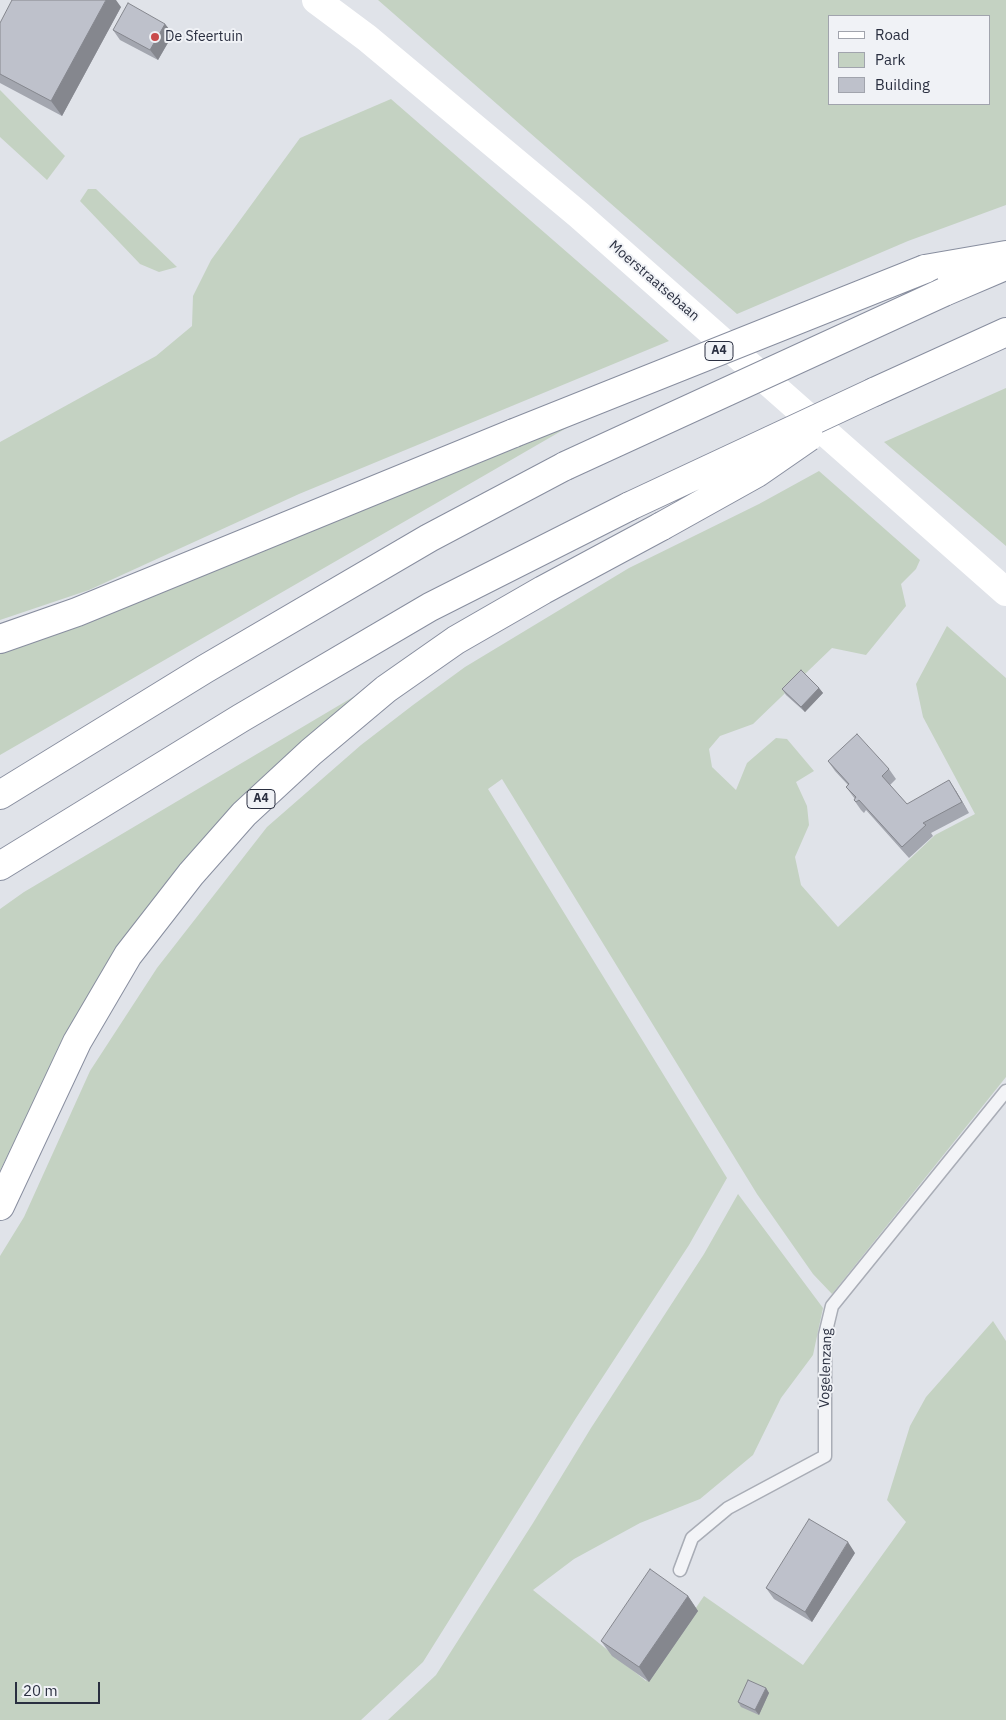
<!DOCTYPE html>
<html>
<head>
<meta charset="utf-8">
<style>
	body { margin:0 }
	#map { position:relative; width:1006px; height:1720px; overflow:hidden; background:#e0e3e9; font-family:"IBM Plex Sans",sans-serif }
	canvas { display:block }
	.legend { position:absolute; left:828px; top:15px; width:162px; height:90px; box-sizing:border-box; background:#f0f2f6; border:1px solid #a1a4ad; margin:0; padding:6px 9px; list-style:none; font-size:15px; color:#2a2f40 }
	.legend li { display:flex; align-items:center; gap:10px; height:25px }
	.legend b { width:25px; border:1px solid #a1a4ad }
	.scale { position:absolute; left:15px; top:1682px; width:85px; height:22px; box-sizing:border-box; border:2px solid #2a2f40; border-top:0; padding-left:6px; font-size:15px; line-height:18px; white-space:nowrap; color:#2a2f40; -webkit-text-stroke:4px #f0f2f6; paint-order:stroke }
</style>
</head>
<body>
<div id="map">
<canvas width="1006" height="1720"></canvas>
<ul class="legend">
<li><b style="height:6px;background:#fff"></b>Road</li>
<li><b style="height:14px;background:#c4d2c2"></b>Park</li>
<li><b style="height:14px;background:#bec1cb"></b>Building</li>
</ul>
<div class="scale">20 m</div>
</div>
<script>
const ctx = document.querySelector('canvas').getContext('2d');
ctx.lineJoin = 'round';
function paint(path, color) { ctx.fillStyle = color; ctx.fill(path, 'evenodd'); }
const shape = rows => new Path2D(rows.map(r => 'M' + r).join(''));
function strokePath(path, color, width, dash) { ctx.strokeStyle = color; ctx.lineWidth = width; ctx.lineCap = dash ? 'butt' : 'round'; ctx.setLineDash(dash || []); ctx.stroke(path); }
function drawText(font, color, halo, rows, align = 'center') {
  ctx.font = font + ' "IBM Plex Sans",sans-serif'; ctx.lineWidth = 4; ctx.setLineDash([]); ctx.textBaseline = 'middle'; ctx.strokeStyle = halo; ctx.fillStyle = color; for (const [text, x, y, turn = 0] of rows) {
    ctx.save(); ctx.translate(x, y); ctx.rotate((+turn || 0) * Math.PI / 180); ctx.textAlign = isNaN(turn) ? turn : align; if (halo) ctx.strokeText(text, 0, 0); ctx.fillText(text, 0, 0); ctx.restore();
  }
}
paint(shape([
	[378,0,1006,0,1006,205,908,241,737,314],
	[830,16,990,16,990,104,830,104],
	[0,90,65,156,47,180,0,137],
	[391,99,669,341,299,494,89,590,0,620,0,442,156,356,192,326,193,296,211,260,300,138],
	[88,189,96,189,177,267,159,272,140,264,80,201],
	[1006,388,1006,546,884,442],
	[615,400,0,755,0,652],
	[819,471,920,560,916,569,901,584,906,606,866,655,832,648,753,724,720,736,709,749,712,767,736,790,747,763,776,738,787,739,814,771,796,782,807,806,809,825,795,857,801,885,838,927,935,835,975,814,923,717,916,684,947,626,1006,678,1006,1077,832,1294,813,1274,757,1194,502,779,488,789,727,1178,689,1245,576,1418,423,1662,361,1720,0,1720,0,1256,24,1217,90,1071,157,968,267,827,361,745,413,705,465,667,629,568,759,504],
	[370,687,107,970,19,1132,0,1171,0,909,24,892],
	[738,1194,823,1308,813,1355,781,1398,753,1455,700,1499,640,1523,574,1559,533,1590,646,1681,704,1596,803,1665,906,1522,887,1500,910,1426,926,1397,993,1321,1006,1341,1006,1720,388,1720,436,1675,533,1523,591,1428,704,1254]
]), '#c4d2c2');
const lane = shape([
	[680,1570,692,1538,728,1508,825,1456,825,1335,832,1306,1006,1091]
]);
const highway = shape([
	[925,269,1006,255],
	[944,292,1005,266],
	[874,392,1006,332],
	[0,639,77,612,514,433],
	[0,795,205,669,429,538,565,466],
	[0,866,241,718,430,607,630,506],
	[0,1206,77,1042,128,955,191,874,244,814,311,752,386,689,456,640,543,590,662,526]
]);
strokePath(lane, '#a9adb6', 15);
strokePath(highway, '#888e9f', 30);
strokePath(lane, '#f3f4f7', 12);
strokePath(shape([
	[316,0,367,38,579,215,1006,592]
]), '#fff', 28);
strokePath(highway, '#fff', 28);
const highwayBridge = shape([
	[514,433,925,269],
	[565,466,944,292],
	[630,506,874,392],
	[662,526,757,473,809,437]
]);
strokePath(highwayBridge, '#888e9f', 30, []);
strokePath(highwayBridge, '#fff', 28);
paint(shape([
	[121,7,62,116,0,83,0,23],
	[165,24,173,34,158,60,120,40,113,30],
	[819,688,823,693,805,712,786,695,782,689],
	[828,761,889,769,896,779,890,785,907,804,956,791,969,813,931,833,933,836,909,858,866,810,864,813,861,810,854,800,855,799,846,787,848,785,835,771],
	[855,1553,812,1622,774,1599,766,1588],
	[688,1596,698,1611,649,1682,612,1656,601,1641],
	[766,1688,769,1693,759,1715,741,1707,738,1702]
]), '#a3a6af');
paint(shape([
	[106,0,116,0,121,7,62,116,51,101],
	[165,24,173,34,158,60,150,50],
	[819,688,823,693,805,712,801,707],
	[949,780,956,791,969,813,962,802],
	[848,1542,855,1553,812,1622,805,1612],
	[688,1596,698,1611,649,1682,639,1667],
	[766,1688,769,1693,759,1715,755,1710]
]), '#85878e');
const building = shape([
	[12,0,106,0,51,101,0,74,0,23,12,0],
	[128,3,165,24,150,50,113,30,128,3],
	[801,670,819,688,801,707,782,689,801,670],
	[857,734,889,769,882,776,907,804,949,780,962,802,923,823,926,825,902,847,859,800,856,802,854,800,856,797,846,787,849,784,828,761,857,734],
	[809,1519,848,1542,805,1612,766,1588,809,1519],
	[650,1569,688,1596,639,1667,601,1641,650,1569],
	[748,1680,766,1688,755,1710,738,1702,748,1680]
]);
paint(building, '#bec1cb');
strokePath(building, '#85878e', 1);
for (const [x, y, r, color] of [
	[155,37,5,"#c94a4b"]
]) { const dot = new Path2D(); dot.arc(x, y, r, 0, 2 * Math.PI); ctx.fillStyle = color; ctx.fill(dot); strokePath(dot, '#f0f2f6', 2); }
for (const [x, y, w] of [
	[719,351,28],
	[261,799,28]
]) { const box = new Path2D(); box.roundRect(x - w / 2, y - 9.5, w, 19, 4); ctx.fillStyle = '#f0f2f6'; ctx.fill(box); strokePath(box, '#2a2f40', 1); }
drawText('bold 12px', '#2a2f40', null, [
	["A4",719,351],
	["A4",261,799]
]);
drawText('14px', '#2a2f40', '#f0f2f6', [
	["De Sfeertuin",165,37]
], 'left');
drawText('14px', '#2a2f40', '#f0f2f6', [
	["Moerstraatsebaan",654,281,41],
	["Vogelenzang",826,1368,-88]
]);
</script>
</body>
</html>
